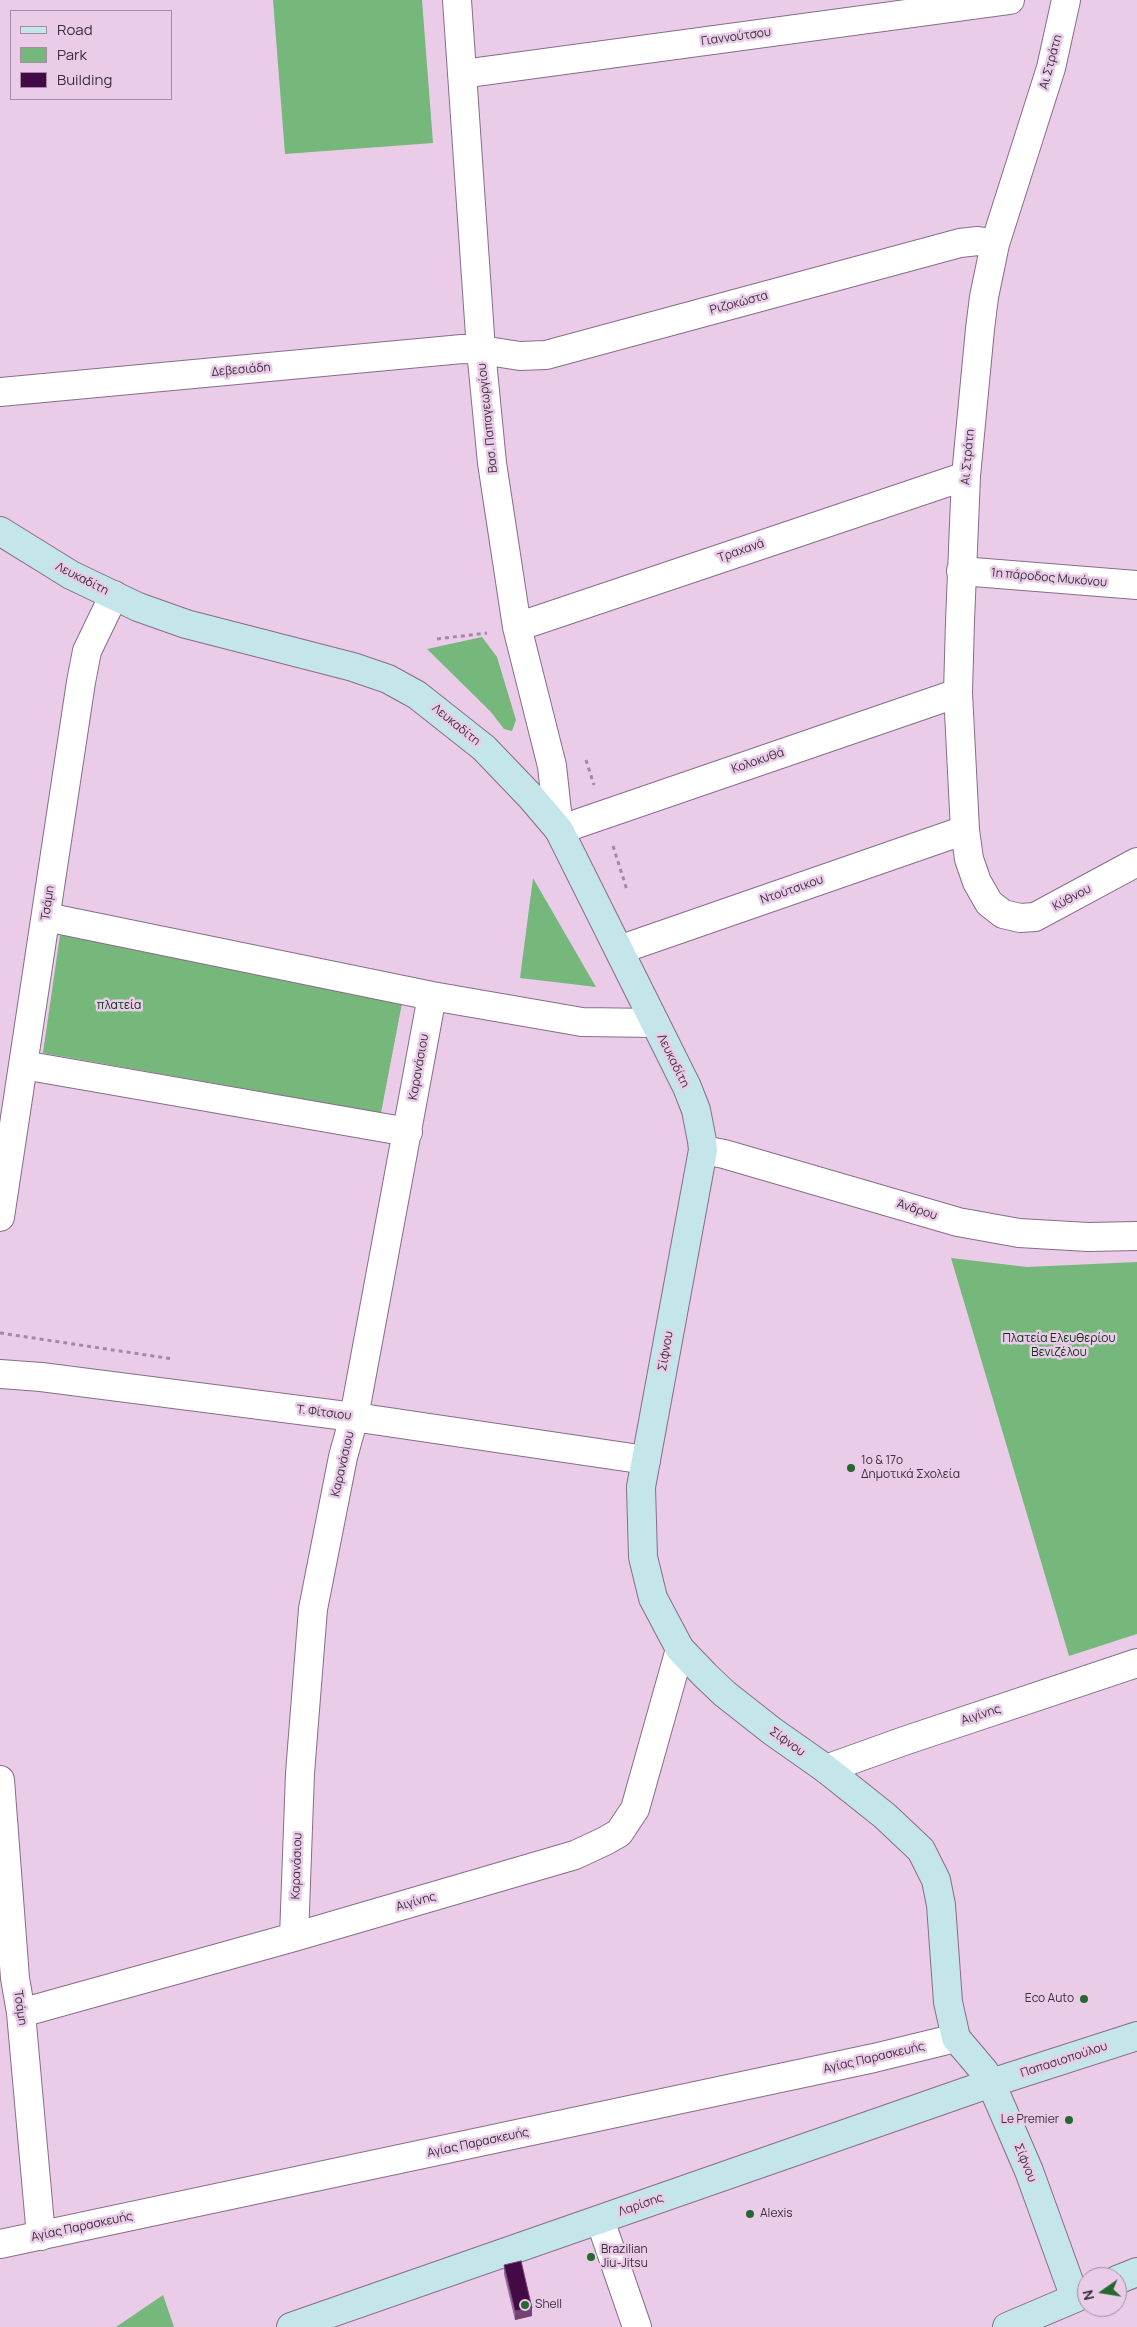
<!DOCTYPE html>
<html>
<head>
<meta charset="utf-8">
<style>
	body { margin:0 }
	#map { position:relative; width:1137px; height:2327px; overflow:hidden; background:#eacce9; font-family:Manrope,sans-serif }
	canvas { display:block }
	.legend { position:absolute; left:10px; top:10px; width:162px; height:90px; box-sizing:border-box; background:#eacce9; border:1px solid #a48da3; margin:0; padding:6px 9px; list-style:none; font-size:15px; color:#3b2f3b }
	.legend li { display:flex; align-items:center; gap:10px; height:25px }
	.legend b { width:25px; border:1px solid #a48da3 }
	.north { position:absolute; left:1077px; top:2267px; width:50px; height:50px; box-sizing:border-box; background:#eacce9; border:1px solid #a48da3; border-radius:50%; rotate:257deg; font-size:14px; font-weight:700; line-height:20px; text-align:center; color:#3b2f3b }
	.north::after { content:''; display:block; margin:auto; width:18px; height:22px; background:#276730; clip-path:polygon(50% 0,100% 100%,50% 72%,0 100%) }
</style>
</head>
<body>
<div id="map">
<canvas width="1137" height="2327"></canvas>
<ul class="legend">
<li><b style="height:6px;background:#c4e6ea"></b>Road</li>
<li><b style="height:14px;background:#76b77b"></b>Park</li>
<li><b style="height:14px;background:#430a46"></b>Building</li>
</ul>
<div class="north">N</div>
</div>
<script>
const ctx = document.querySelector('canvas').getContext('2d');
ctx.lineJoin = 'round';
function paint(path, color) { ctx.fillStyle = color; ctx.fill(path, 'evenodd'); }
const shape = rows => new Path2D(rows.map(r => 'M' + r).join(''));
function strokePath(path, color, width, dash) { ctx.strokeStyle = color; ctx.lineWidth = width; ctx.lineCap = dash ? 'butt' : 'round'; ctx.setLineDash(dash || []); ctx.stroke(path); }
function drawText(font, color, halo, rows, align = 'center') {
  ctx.font = font + ' Manrope,sans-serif'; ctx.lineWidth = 5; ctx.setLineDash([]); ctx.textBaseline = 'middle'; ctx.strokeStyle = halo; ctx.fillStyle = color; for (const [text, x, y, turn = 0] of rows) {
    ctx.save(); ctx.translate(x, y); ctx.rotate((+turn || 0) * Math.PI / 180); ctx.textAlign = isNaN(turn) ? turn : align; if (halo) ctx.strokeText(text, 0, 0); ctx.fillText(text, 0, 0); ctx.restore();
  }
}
paint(shape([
	[273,0,422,0,433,143,285,154],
	[482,637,497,657,516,720,512,731,504,729,491,712,427,649],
	[533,878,596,987,520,978],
	[60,935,403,998,381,1113,43,1053],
	[951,1258,1027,1267,1137,1262,1137,1634,1069,1656],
	[163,2295,174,2327,116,2327]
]), '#76b77b');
const street = shape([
	[457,0,481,350,492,463,517,627,552,766,559,830,958,693],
	[1066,0,1051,68,995,244,984,297,980,329,966,476,960,621,958,693,965,830,969,859,977,882,989,903,1003,914,1020,918,1035,917,1137,862],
	[462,74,1010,0],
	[0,392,462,349,481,350,520,356,546,355,960,243,978,241,995,244],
	[961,571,1137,585],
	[517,627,966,476],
	[46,917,432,996,582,1022,655,1023],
	[619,950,965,830],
	[23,1065,408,1132],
	[703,1150,724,1154,958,1222,1019,1233,1088,1237,1137,1236],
	[0,1217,81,682,87,651,114,595],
	[0,1374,41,1377,354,1417,646,1460],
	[826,1769,904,1741,1137,1663],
	[0,1780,15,1978,21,2013,41,2236],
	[294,1937,300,1773,313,1609,343,1457,354,1417,432,996],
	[21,2013,294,1937,575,1855,605,1841,619,1833,635,1809,680,1649],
	[600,2220,637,2327],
	[0,2244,874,2058,956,2038]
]);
const secondary = shape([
	[0,531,71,575,138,607,186,624,353,667,388,679,417,695,484,748,530,796,559,830,687,1087,696,1110,702,1141,703,1150,641,1487,643,1557,653,1598,680,1649,705,1675,725,1694,772,1731,826,1769,885,1816,921,1850,936,1880,941,1905,948,2002,956,2038,984,2071,991,2083,1029,2171,1075,2298],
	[1117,2280,1137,2272],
	[291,2327,991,2083,1137,2036],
	[1007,2327,1087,2293]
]);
strokePath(street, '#876d87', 30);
strokePath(secondary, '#876d87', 30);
strokePath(shape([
	[437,639,487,633],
	[586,760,594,785],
	[613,846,627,890],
	[0,1333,173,1359]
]), '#a28ba1', 3, [4, 4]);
strokePath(street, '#fff', 28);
strokePath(secondary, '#c4e6ea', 28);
paint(shape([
	[504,2265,532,2316,515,2320,504,2274]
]), '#966b98');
paint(shape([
	[532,2308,532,2316,515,2320,515,2311]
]), '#754477');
const building = shape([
	[521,2261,532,2308,515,2311,504,2265,521,2261]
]);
paint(building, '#430a46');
strokePath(building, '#754477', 1);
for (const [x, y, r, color] of [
	[851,1468,5,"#276730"],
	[1084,1999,5,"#276730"],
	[1069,2120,5,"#276730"],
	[750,2214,5,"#276730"],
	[591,2257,5,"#276730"],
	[525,2305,5,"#276730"]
]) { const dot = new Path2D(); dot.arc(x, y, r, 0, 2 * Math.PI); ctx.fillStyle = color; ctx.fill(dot); strokePath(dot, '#eacce9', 2); }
drawText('12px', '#3b2f3b', '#eacce9', [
	["Γιαννούτσου",736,37,-8],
	["Αι Στράτη",1051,62,-75],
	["Ριζοκώστα",739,303,-15],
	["Δεβεσιάδη",241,370,-5],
	["Βασ. Παπαγεωργίου",488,418,-96],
	["Αι Στράτη",968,457,-85],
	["Τραχανά",741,551,-19],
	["1η πάροδος Μυκόνου",1049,578,5],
	["Λευκαδίτη",82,579,27],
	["Λευκαδίτη",456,725,39],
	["Κολοκυθά",758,761,-19],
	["Ντούτσικου",792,890,-19],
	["Κύθνου",1072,898,-28],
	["Τσάμη",48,903,-82],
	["Λευκαδίτη",673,1061,64],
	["Καρανάσιου",419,1067,-80],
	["Άνδρου",917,1210,18],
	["Σίφνου",666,1351,-80],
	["Τ. Φίτσιου",324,1413,7],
	["Καρανάσιου",343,1464,-77],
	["Αιγίνης",981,1715,-18],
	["Σίφνου",787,1742,36],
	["Καρανάσιου",297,1866,-88],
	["Αιγίνης",416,1902,-16],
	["Τσάμη",20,2008,82],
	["Αγίας Παρασκευής",874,2058,-13],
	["Παπασιοπούλου",1064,2060,-18],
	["Αγίας Παρασκευής",478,2143,-12],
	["Σίφνου",1025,2163,68],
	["Λαρίσης",641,2205,-19],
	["Αγίας Παρασκευής",82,2227,-12]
]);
drawText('12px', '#03380f', '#eacce9', [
	["πλατεία",119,1006],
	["Πλατεία Ελευθερίου",1059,1339],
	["Βενιζέλου",1059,1353]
]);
drawText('12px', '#3b2f3b', '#eacce9', [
	["1ο & 17ο",861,1461],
	["Δημοτικά Σχολεία",861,1475],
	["Eco Auto",1074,1999,"right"],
	["Le Premier",1059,2120,"right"],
	["Alexis",760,2214],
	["Brazilian",601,2250],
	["Jiu-Jitsu",601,2264],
	["Shell",535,2305]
], 'left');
</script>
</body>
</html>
